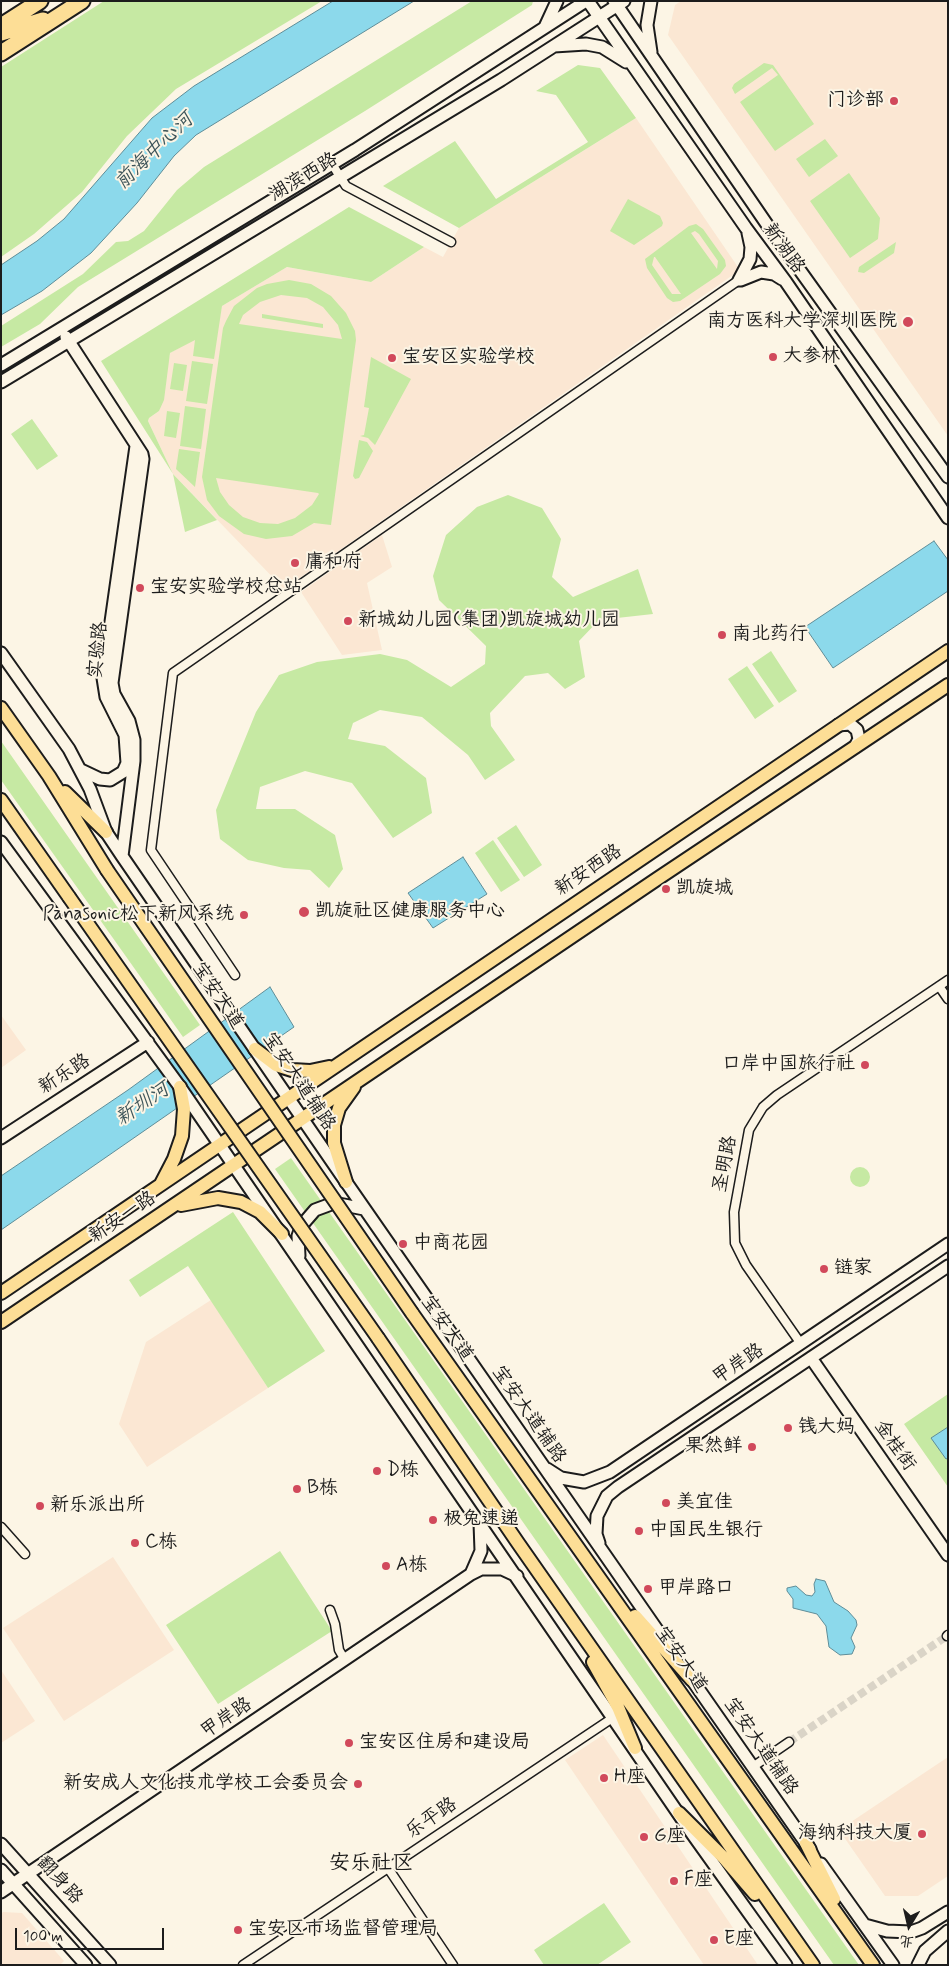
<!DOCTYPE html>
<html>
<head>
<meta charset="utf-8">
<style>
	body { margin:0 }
	#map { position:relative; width:949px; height:1966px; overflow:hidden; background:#fcf5e5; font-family:Mynerve,"LXGW WenKai TC",sans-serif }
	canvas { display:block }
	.frame { position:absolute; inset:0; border:2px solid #1c1c1c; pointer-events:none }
	.north { position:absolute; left:884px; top:1901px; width:50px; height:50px; -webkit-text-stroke:4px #fcf5e5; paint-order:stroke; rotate:189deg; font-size:14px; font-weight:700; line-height:20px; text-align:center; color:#1c1c1c }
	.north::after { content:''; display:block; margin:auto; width:18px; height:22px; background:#1c1c1c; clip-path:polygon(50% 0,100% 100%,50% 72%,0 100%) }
	.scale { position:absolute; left:15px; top:1928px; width:149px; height:22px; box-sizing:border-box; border:2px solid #1c1c1c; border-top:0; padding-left:6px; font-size:15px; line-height:18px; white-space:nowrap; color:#1c1c1c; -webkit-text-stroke:4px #fcf5e5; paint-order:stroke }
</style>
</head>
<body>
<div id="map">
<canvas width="949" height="1966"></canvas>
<div class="frame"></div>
<div class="north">北</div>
<div class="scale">100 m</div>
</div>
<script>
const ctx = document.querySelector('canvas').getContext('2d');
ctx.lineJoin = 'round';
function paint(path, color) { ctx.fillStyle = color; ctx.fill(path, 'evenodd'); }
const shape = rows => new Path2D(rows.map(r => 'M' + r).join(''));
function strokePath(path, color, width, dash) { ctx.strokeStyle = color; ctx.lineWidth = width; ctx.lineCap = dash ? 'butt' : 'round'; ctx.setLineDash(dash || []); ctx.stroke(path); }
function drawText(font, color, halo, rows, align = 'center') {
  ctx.font = font + ' Mynerve,"LXGW WenKai TC",sans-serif'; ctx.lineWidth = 4; ctx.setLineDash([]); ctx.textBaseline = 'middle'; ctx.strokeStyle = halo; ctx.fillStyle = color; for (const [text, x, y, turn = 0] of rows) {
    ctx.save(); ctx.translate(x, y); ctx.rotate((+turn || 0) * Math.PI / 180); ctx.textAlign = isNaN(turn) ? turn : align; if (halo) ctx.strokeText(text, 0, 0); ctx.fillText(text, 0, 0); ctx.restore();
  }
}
paint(shape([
	[681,1,948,1,948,436,668,35,675,5],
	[636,118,740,270,284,589,173,474,148,421,149,418,159,411,170,353,218,326,222,306,287,267,371,282,424,247,443,257,459,228],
	[382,535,392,567,367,583,382,650,342,655,301,592],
	[1,1015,26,1050,1,1068],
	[211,1300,268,1388,147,1467,119,1424,146,1342],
	[113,1557,174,1650,64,1721,3,1628],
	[1,1670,35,1721,1,1743],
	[603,1735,758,1965,704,1965,565,1760],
	[948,1757,948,1876,918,1896,885,1896,839,1830],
	[3,1912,22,1913,64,1961,60,1965,1,1965,1,1914]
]), '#fbe7d3');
paint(shape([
	[104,1,322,1,176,89,127,136,82,192,34,234,1,257,1,67],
	[472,1,533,1,532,5,365,111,78,287,40,324,1,347,1,326,83,274,116,242,128,241,144,231,177,190,204,167],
	[764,63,773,65,814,124,775,151,740,102,778,75,772,68,735,94,732,88,734,84],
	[578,65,600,68,636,118,459,228,383,186,455,141,496,199,588,142,556,95,536,91],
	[825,139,838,156,809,177,796,159],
	[849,173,880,218,878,239,850,258,810,201],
	[628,199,660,216,663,223,662,226,634,245,610,231],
	[349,207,424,247,371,282,287,267,222,306,214,359,193,356,195,340,170,353,164,400,159,411,149,418,148,421,173,474,217,520,185,532,173,474,101,361],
	[696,224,703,229,725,260,726,266,720,274,680,301,673,302,667,298,647,268,645,259,689,226],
	[695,231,699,234,718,261,717,269,691,233],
	[654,257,655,257,681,294,672,294,652,265],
	[896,242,894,253,864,273,858,272,859,267],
	[289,280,311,284,331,296,346,313,355,331,356,340,331,525,314,523,292,536,266,539,244,534,219,516,207,500,202,477,223,328,226,321,234,306,257,288,267,284],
	[281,295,307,298,323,307,338,325,342,339,239,324,243,315,260,302],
	[216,478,318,493,319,494,312,505,295,518,278,524,260,523,243,517,229,505,220,492],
	[262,314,323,324,323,328,262,318],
	[371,357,411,379,375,445,368,438,360,436,364,435,369,408,364,407],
	[192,361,213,364,207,404,186,401],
	[174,363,187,365,183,391,170,389],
	[185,406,206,409,201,449,180,446],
	[167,411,180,413,176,438,164,436],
	[32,419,58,456,37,470,11,434],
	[359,440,367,442,373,451,359,478,355,479,353,476],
	[179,449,200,452,195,487,176,469],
	[508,495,542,508,561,539,552,577,573,597,638,569,653,614,599,620,579,641,585,677,565,689,548,673,525,676,490,713,491,726,515,760,485,780,468,755,422,717,380,710,353,723,348,739,385,746,426,778,432,813,393,838,352,783,305,771,260,787,256,809,295,809,335,835,343,869,329,888,310,870,284,868,248,860,220,839,216,810,256,712,279,675,317,662,380,654,407,660,451,687,485,664,486,646,439,600,433,576,446,535,477,507],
	[771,651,797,691,779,703,752,664],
	[747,666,774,706,755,719,728,679],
	[1,741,200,1025,183,1037,1,780],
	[516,825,542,865,524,877,497,838],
	[493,840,520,880,501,892,475,853],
	[291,1158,859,1965,834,1965,275,1169],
	'850 1177a10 10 0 1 1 20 0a10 10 0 1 1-20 0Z',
	[233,1212,325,1351,268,1388,188,1266,140,1297,129,1280],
	[948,1394,948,1427,932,1438,948,1458,948,1487,904,1424],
	[280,1551,332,1631,218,1704,166,1625],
	[604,1903,631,1942,597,1965,544,1965,534,1950]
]), '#c6e9a3');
const water = shape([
	[333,1,414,1,196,135,174,156,137,203,91,253,42,291,1,315,1,265,37,241,64,219,152,118,194,86,333,1],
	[934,541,948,560,948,591,833,668,805,627,934,541],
	[463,857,487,894,433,928,408,893,463,857],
	[270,987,294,1027,1,1230,1,1176,128,1090,270,987],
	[948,1427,948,1458,946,1459,931,1438,948,1427],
	[816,1579,825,1581,834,1602,848,1611,856,1620,857,1625,851,1638,855,1647,852,1654,840,1655,829,1647,826,1626,817,1614,793,1608,793,1599,787,1591,787,1588,796,1586,806,1595,812,1596,815,1592,814,1584,816,1579]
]);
paint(water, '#8cd9eb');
strokePath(water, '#5f8d98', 1);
strokePath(shape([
	[789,1742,947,1636]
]), '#dad4c7', 8, [8, 4]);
const street = shape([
	[332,164,346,186,451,242],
	[235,975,151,850,173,673,739,280],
	[939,986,948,999],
	[801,1344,746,1265,735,1243,734,1212,749,1130,763,1107,777,1095,948,980],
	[1,1527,25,1554],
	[330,1610,335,1624,339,1650,345,1660],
	[947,1636,948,1635],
	[754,1766,789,1742],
	[388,1868,453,1965],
	[243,1965,614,1717]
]);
const secondary = shape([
	[588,1,746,228,786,282,948,518],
	[614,1,766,223,948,477],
	[545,27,557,1],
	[554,46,586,44,602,47,626,62],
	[651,52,647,25,651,1],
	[739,280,750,259,751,247,748,233],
	[741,280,761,272,774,274,782,279],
	[66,337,142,454,143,459,112,683,114,694,129,721,134,740,134,761,122,856],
	[1,365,355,150,586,1],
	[1,382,501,80,624,1],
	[1,653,69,749,90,789,106,832,122,856,346,1182,669,1647],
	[838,725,850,724,857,730,859,739,855,747],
	[81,770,100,779,110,780,123,772,127,763,125,735,106,697,103,678,136,446],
	[1,842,180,1087,693,1835,786,1965],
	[1,1138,148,1042],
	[299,1256,298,1236,302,1225,315,1210,334,1203,364,1209],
	[811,1358,948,1555],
	[547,1469,561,1478,584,1482,610,1472,948,1244],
	[599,1543,596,1534,597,1516,607,1496,618,1487,948,1266],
	[471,1574,481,1551,480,1523],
	[688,1674,810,1849],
	[1,1844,110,1965],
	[821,1864,893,1965],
	[1,1870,86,1965],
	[1,1892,471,1574,481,1569,502,1569,517,1576],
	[865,1925,887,1931,911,1932,922,1928,948,1912],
	[918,1965,925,1951,948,1931]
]);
const primary = shape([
	[1,708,49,776,107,870],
	[65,792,106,832],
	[1,800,69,897],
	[255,1049,276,1065,292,1070,310,1071,329,1067],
	[346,1182,334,1143,334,1125,339,1108,354,1087],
	[161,1184,174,1159,182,1136,184,1109,180,1087],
	[181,1205,218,1198,241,1202,260,1212,282,1234],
	[1,1293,948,651],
	[412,1313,873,1965],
	[1,1322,657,879,948,685],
	[378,1338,518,1543,813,1965],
	[635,1616,692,1680],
	[593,1662,618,1707,635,1748],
	[679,1813,724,1858,755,1894],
	[806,1843,834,1899]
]);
const highway = shape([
	[1,26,40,1],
	[1,33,43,20],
	[1,53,82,1]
]);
strokePath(street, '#1c1c1c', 11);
strokePath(secondary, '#1c1c1c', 15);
strokePath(primary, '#1c1c1c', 16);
strokePath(highway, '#1c1c1c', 19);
strokePath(street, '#fcf5e5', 8);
strokePath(secondary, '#fcf5e5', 11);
strokePath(primary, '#fdde96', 12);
strokePath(highway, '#fdde96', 15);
const primaryBridge = shape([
	[107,870,412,1313],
	[69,897,378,1338]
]);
strokePath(primaryBridge, '#1c1c1c', 16, []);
strokePath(primaryBridge, '#fdde96', 12);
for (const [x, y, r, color] of [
	[894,101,5,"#d1495b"],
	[908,322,6,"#d1495b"],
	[773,357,5,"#d1495b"],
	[392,358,5,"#d1495b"],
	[295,563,5,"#d1495b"],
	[140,588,5,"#d1495b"],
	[348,621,5,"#d1495b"],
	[722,635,5,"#d1495b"],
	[666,889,5,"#d1495b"],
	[304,912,6,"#d1495b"],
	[244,915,5,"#d1495b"],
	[865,1065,5,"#d1495b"],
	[403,1244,5,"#d1495b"],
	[824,1269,5,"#d1495b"],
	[788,1428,5,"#d1495b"],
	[752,1447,5,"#d1495b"],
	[377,1471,5,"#d1495b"],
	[297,1489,5,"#d1495b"],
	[666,1503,5,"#d1495b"],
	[40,1506,5,"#d1495b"],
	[433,1520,5,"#d1495b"],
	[639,1531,5,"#d1495b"],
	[135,1543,5,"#d1495b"],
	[386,1566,5,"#d1495b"],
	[648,1589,5,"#d1495b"],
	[349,1743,5,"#d1495b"],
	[604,1778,5,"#d1495b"],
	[358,1784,5,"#d1495b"],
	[922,1834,5,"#d1495b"],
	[644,1837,5,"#d1495b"],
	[674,1881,5,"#d1495b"],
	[238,1930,5,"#d1495b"],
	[714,1940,5,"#d1495b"]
]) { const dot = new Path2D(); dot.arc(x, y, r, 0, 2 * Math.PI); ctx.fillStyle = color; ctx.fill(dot); strokePath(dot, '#fcf5e5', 2); }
drawText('19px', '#1c1c1c', '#fcf5e5', [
	["门诊部",884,101,"right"],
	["南方医科大学深圳医院",897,322,"right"],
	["大参林",783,357],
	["宝安区实验学校",402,358],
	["庸和府",305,563],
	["宝安实验学校总站",150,588],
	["新城幼儿园(集团)凯旋城幼儿园",358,621],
	["南北药行",732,635],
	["凯旋城",676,889],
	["凯旋社区健康服务中心",315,912],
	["Panasonic松下新风系统",234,915,"right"],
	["口岸中国旅行社",855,1065,"right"],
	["中商花园",413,1244],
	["链家",834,1269],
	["钱大妈",798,1428],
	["果然鲜",742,1447,"right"],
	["D栋",387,1471],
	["B栋",307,1489],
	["美宜佳",676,1503],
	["新乐派出所",50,1506],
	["极兔速递",443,1520],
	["中国民生银行",649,1531],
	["C栋",145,1543],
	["A栋",396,1566],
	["甲岸路口",658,1589],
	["宝安区住房和建设局",359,1743],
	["H座",614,1778],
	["新安成人文化技术学校工会委员会",348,1784,"right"],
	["海纳科技大厦",912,1834,"right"],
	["G座",654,1837],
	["F座",684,1881],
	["宝安区市场监督管理局",248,1930],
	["E座",724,1940]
], 'left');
drawText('19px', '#1c1c1c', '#fcf5e5', [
	["湖滨西路",304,178,-31],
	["新湖路",783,249,54],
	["实验路",99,650,-84],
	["新安西路",589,871,-34],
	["宝安大道",217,996,56],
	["新乐路",65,1075,-33],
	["宝安大道辅路",298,1082,56],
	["圣明路",726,1164,-79],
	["新安一路",123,1218,-34],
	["宝安大道",446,1329,55],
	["甲岸路",739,1365,-34],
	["宝安大道辅路",528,1415,55],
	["金桂街",894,1446,55],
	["宝安大道",680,1660,55],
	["甲岸路",227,1719,-34],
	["宝安大道辅路",760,1747,55],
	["乐平路",432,1819,-34],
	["翻身路",59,1881,48]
]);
drawText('italic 20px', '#3e555a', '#fcf5e5', [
	["前海中心河",155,152,-44],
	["新圳河",143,1105,-34]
]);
drawText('21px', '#1c1c1c', '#fcf5e5', [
	["安乐社区",371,1865]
]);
</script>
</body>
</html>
